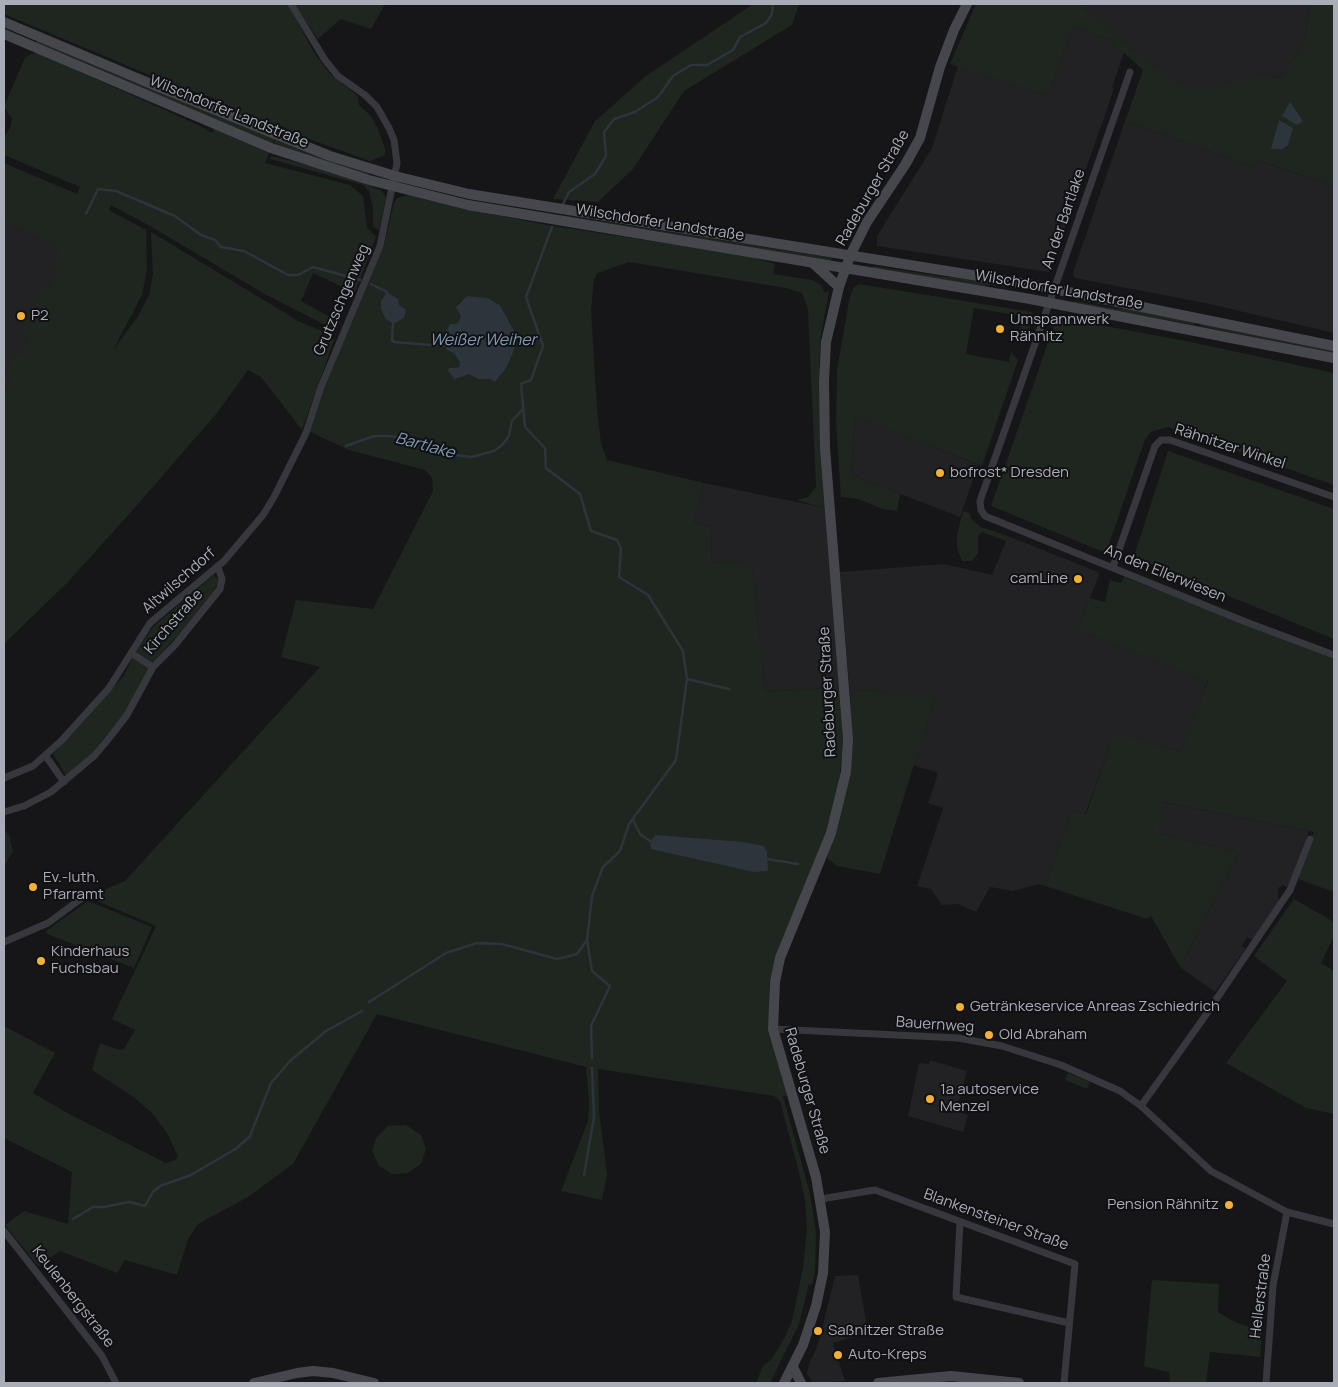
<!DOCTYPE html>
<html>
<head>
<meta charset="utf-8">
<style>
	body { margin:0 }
	#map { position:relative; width:1338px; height:1387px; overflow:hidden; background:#161618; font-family:Manrope,sans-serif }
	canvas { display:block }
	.frame { position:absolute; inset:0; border:5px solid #a8adb8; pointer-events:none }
</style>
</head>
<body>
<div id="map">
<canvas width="1338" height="1387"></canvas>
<div class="frame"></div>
</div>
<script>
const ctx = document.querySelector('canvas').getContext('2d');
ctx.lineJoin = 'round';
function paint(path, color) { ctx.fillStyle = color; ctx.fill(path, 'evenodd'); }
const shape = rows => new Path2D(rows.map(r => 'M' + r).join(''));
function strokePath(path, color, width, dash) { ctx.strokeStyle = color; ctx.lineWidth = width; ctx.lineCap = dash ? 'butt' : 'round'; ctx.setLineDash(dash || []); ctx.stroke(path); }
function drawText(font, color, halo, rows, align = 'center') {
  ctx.font = font + ' Manrope,sans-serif'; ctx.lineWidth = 4; ctx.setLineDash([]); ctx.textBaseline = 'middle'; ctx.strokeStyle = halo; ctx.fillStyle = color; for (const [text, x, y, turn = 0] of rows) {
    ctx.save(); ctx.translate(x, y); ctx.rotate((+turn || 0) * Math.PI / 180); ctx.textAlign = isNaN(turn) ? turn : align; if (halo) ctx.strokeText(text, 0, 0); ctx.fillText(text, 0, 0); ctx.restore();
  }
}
paint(shape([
	[1079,4,1310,4,1305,41,1283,75,1187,97],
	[1073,26,1110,40,1124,52,1112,87,1114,88,1105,115,1049,272,877,246,877,236,932,148,958,66,1048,96],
	[1125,121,1252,166,1254,159,1334,186,1334,333,1205,303,1075,278,1073,273],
	[4,171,100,228,4,443],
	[855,415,978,465,960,517,851,475],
	[704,483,821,507,826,505,841,687,765,692,752,567,711,562,712,527,694,523],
	[1008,536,1098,572,1099,575,1077,630,1208,680,1182,752,1115,734,1085,814,1072,811,1045,886,1039,884,1013,891,990,887,976,912,958,904,942,905,931,889,917,886,943,808,928,803,938,773,913,765,935,698,858,690,850,695,840,572,944,564,992,575],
	[1163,802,1309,831,1288,888,1283,885,1278,888,1279,904,1253,940,1247,937,1242,946,1246,948,1215,992,1180,967,1239,852,1159,834],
	[930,1060,967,1071,956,1111,968,1115,963,1132,908,1116,919,1063,929,1064],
	[858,1275,868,1332,833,1343,845,1381,813,1383,807,1374,809,1363,817,1348,835,1276]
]), '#222225');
paint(shape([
	[4,4,288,4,314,53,330,74,358,96,359,105,371,116,378,129,385,149,385,155,370,161,306,138,280,126,265,163,350,185,363,196,367,227,376,237,355,293,313,273,301,301,341,323,333,329,263,293,150,226,111,205,109,210,146,230,147,269,142,295,113,350,137,318,149,295,153,274,151,232,300,322,327,333,334,340,302,430,261,377,248,370,217,413,131,512,67,583,4,644,4,391,6,392,12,376,6,373,15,353,22,355,29,338,23,335,28,322,35,325,42,309,35,306,45,285,51,288,58,271,53,268,60,247,4,221,4,163,77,194,80,187,4,155,4,137,10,128,12,119,4,106,25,58,31,54,38,53,198,125,212,133,217,121,36,43,37,41,143,86,219,116,224,102,159,79,4,14],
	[294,4,385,4,371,29,341,19,318,39],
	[753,4,799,4,792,25,684,91,633,169,598,202,553,199,595,121,646,76],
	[976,4,1079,4,1142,58,1188,89,1206,88,1271,74,1273,78,1283,75,1305,41,1310,4,1334,4,1334,186,1255,159,1252,166,1125,121,1143,70,1110,40,1073,26,1048,96,950,64],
	[276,139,305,151,368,173,368,175,293,151,274,143],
	[271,156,316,167,381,190,386,197,379,230,373,227,373,207,369,191,363,185,270,159],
	[409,195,460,208,547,225,747,256,775,264,773,274,812,280,821,285,825,293,829,291,821,335,819,366,826,505,821,507,796,500,808,497,816,487,808,310,802,293,786,288,629,262,597,273,594,280,591,310,597,409,601,443,607,460,704,483,694,523,712,527,711,562,752,566,765,692,841,687,843,745,838,792,821,848,779,949,769,984,769,1031,787,1096,783,1096,810,1194,816,1232,815,1272,812,1285,809,1284,799,1324,770,1383,756,1383,763,1366,772,1359,786,1335,792,1321,803,1268,807,1229,805,1200,800,1176,780,1101,774,1096,598,1069,599,1110,607,1175,602,1200,561,1191,588,1121,589,1102,586,1067,377,1014,293,1164,248,1197,198,1224,188,1239,177,1275,125,1260,117,1273,60,1251,38,1266,5,1225,24,1211,68,1224,72,1172,4,1138,4,1026,55,1053,33,1093,71,1115,166,1163,175,1160,178,1156,167,1133,151,1112,132,1096,92,1070,100,1043,120,1050,124,1049,135,1030,112,1019,156,926,90,898,90,896,125,881,320,667,281,657,296,600,373,609,433,491,432,478,425,470,349,450,310,432,324,388,384,245,394,203,397,198],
	[466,299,493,301,500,305,517,336,517,343,498,379,478,379,473,375,449,368,459,367,460,362,445,335,450,324,458,323,461,316,457,307,458,303],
	[561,215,700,237,832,258,830,262,560,217],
	[873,266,945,277,952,277,1032,290,991,285,982,286,873,269],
	[859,284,1032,312,1033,315,1024,341,1018,343,1022,316,974,308,966,354,1009,362,1011,352,1018,360,982,466,855,416,851,475,900,494,897,511,882,509,859,499,841,497,836,422,837,370,849,301,853,288],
	[1074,301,1118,309,1132,308,1196,321,1195,325,1073,303],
	[1057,317,1191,342,1334,373,1334,485,1168,427,1151,432,1145,439,1106,553,991,506],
	[1201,322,1334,350,1334,354,1200,326],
	[1168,451,1334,509,1334,639,1138,559,1135,553],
	[963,511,970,513,972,520,981,527,1008,536,1006,541,982,532,978,536,978,553,972,561,962,561,957,548,957,534],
	[214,575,219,581,214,591,179,634,153,662,136,652,154,626],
	[1124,577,1334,658,1334,892,1298,879,1314,832,1164,802,1159,834,1239,852,1180,967,1151,916,1147,919,1045,886,1072,811,1086,814,1115,733,1181,752,1208,681,1077,630,1090,598,1105,602,1110,580,1121,583],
	[133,657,149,667,126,711,91,754,66,776,53,754,123,677],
	[857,690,935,697,880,874,837,866,827,858,847,788,852,740,850,695],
	[4,829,9,835,13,851,4,866],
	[1294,899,1334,922,1334,936,1321,963,1334,971,1334,1114,1306,1108,1226,1063,1287,981,1254,956],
	[88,901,152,927,134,968,47,934,46,931],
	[1068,1073,1090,1082,1087,1089,1065,1080],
	[406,1125,421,1135,426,1149,421,1164,408,1173,392,1174,379,1166,372,1151,376,1138,388,1126],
	[1152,1280,1219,1284,1218,1312,1235,1322,1262,1331,1260,1357,1210,1352,1206,1383,1169,1383,1170,1373,1144,1366]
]), '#1e261f');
paint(shape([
	[1290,102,1303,121,1297,125,1282,116],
	[1279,120,1293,128,1288,145,1282,149,1271,149],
	[387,292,398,299,399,305,406,310,404,318,393,324,385,318,381,309,381,301],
	[467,296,487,298,500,305,517,336,517,343,506,368,495,382,490,379,478,379,469,374,455,379,448,371,449,368,459,367,460,362,454,353,447,350,443,337,450,324,458,323,461,316,456,307],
	[656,835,743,842,764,846,767,852,768,871,754,872,651,849,650,841]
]), '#2c353c');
strokePath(shape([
	[563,204,569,192,595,174,606,156,604,132,614,119,635,112,658,97,673,76,691,65,707,65,733,50,740,37,766,23,772,14,773,4],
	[86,214,98,189,116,191,175,216,201,235,215,240,221,247,244,251,288,275,298,275,313,267,360,280],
	[371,284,387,292],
	[393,324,392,340,394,342,444,346],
	[346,446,374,436,388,436,409,438,420,441,441,453,471,457,494,451,502,445,509,436,512,421,522,410],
	[687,679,729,689],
	[633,820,640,834,650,841],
	[767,859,798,864],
	[587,940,592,971,610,986,591,1026,592,1058],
	[369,1002,446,953,477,943,502,944,557,959,577,954,587,940,592,896,603,867,620,851,629,824,676,760,687,679,683,651,648,595,619,577,621,548,617,540,591,531,580,494,546,468,545,448,525,427,521,384,531,380,543,346,526,297,552,227],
	[584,1175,594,1117,592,1068],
	[73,1219,93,1207,104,1207,129,1202,145,1206,153,1192,160,1186,191,1175,237,1148,250,1136,271,1083,290,1061,326,1031,362,1011]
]), '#2c353c', 2.5);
strokePath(shape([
	[1130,72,980,501,981,510,985,516,1246,622,1334,655],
	[1113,567,1155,446,1161,440,1170,440,1334,497],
	[131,653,153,667],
	[45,755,64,782],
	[4,778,33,766,61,741,109,688,150,623,224,561,263,515,274,497,306,433,321,387,380,246,397,163,394,140,389,128,377,107,365,95,338,76,325,60,291,4],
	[4,812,24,806,51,792,94,756,106,742,127,715,153,667,175,645,220,589,222,579,218,567],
	[4,942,48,923,82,898],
	[773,1029,958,1038,1002,1046,1061,1065,1120,1091,1141,1106,1211,1171,1287,1212,1334,1224],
	[1141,1106,1203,1019,1290,890,1310,839],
	[821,1199,875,1190,1075,1264,1064,1383],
	[960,1223,956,1297,1069,1323],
	[4,1231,102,1356,116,1383],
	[1266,1383,1273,1286,1287,1212]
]), '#37383d', 7);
strokePath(shape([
	[4,22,156,86,330,156,395,176,469,194,1034,285,1334,346],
	[4,34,271,148,369,180,468,205,1030,299,1334,358],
	[814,264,839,287],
	[793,1367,801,1383],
	[254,1383,297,1373,313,1371,333,1373,374,1383],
	[784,1383,803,1345,816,1306,823,1273,825,1232,816,1177,773,1029,775,982,780,958,831,833,846,772,848,739,825,448,824,381,826,342,839,287,850,256,867,222,905,165,920,138,940,67,954,30,967,4],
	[878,1383,951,1376,1019,1383]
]), '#45474d', 10);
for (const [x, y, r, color] of [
	[21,316,5,"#f2b134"],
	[1000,329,5,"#f2b134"],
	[940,473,5,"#f2b134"],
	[1078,579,5,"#f2b134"],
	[33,887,5,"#f2b134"],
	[41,961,5,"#f2b134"],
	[960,1007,5,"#f2b134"],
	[989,1035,5,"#f2b134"],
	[930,1099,5,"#f2b134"],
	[1229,1205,5,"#f2b134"],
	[818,1331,5,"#f2b134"],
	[838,1355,5,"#f2b134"]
]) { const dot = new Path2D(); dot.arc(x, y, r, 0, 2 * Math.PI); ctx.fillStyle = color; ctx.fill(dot); strokePath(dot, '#111113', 2); }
drawText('15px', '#a8adb8', '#111113', [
	["Wilschdorfer Landstraße",229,112,22],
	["Radeburger Straße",873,188,-60],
	["An der Bartlake",1064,219,-71],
	["Wilschdorfer Landstraße",660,223,9],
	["Wilschdorfer Landstraße",1059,290,10],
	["Grutzschgenweg",342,300,-67],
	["Rähnitzer Winkel",1230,447,18],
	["An den Ellerwiesen",1165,574,22],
	["Altwilschdorf",179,581,-41],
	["Kirchstraße",174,622,-49],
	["Radeburger Straße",828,692,-93],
	["Bauernweg",935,1025,4],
	["Radeburger Straße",807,1091,74],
	["Blankensteiner Straße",996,1220,20],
	["Hellerstraße",1261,1296,-83],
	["Keulenbergstraße",73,1297,52]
]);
drawText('15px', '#a8adb8', '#111113', [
	["P2",31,316],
	["Umspannwerk",1010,320],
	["Rähnitz",1010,337],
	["bofrost* Dresden",950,473],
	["camLine",1068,579,"right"],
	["Ev.-luth.",43,878],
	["Pfarramt",43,895],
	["Kinderhaus",51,952],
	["Fuchsbau",51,969],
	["Getränkeservice Anreas Zschiedrich",970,1007],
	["Old Abraham",999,1035],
	["1a autoservice",940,1090],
	["Menzel",940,1107],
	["Pension Rähnitz",1219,1205,"right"],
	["Saßnitzer Straße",828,1331],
	["Auto-Kreps",848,1355]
], 'left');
drawText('italic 16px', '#7f9bb3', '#111113', [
	["Weißer Weiher",483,341],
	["Bartlake",425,446,15]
]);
</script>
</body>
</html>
